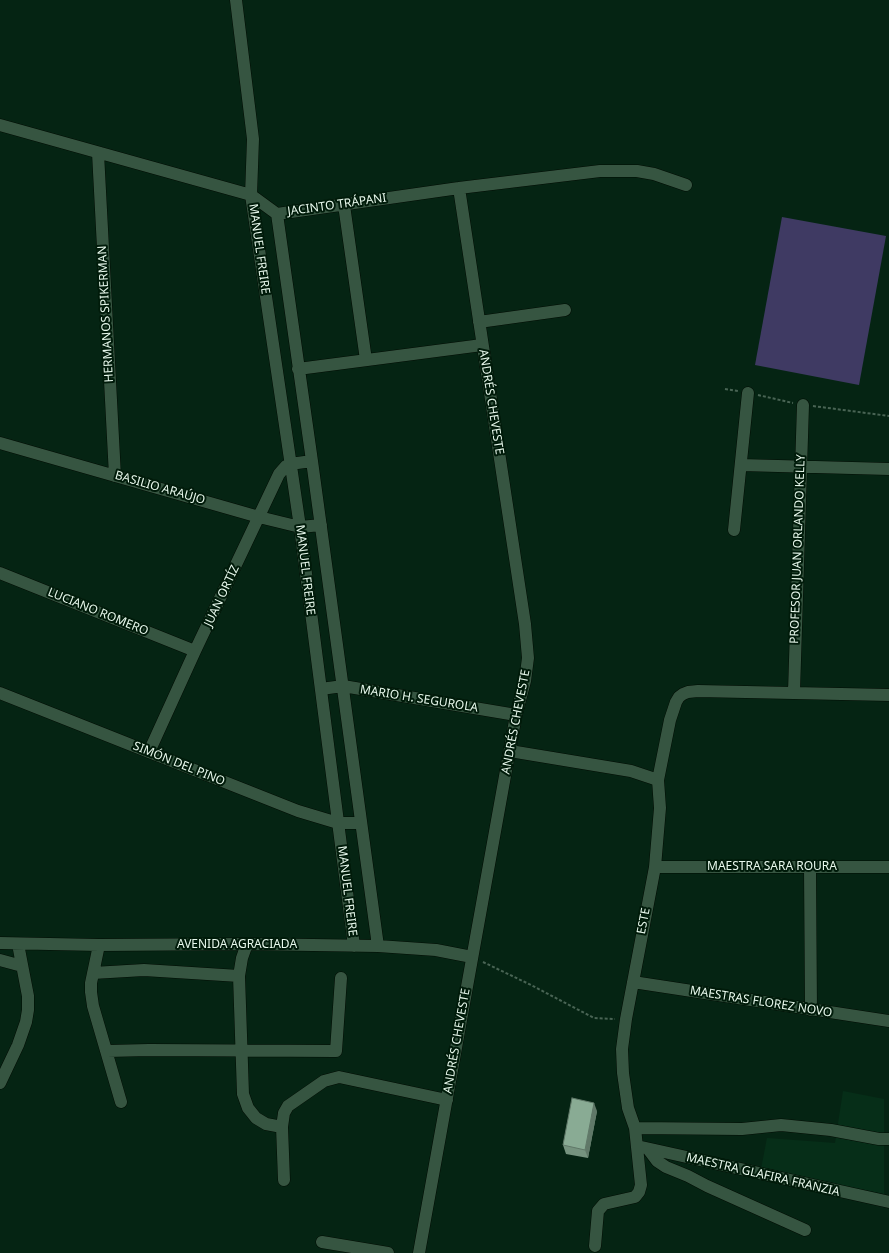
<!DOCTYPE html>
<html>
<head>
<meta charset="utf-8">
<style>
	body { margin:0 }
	canvas { display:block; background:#052413 }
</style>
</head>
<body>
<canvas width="889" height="1253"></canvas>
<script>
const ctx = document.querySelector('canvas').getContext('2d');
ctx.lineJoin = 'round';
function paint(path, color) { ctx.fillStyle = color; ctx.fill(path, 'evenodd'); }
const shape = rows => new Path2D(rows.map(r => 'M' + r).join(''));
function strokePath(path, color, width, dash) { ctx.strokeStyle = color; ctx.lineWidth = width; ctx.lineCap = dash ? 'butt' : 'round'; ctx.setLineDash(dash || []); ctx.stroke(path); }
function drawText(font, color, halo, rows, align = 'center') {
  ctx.font = font + ' "Noto Sans",sans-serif'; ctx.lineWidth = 4; ctx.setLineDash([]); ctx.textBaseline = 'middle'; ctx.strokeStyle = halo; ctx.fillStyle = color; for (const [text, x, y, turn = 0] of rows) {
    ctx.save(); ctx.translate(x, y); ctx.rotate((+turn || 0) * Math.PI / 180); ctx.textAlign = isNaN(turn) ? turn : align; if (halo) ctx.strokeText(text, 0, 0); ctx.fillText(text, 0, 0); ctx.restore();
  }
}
paint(shape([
	[843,1091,884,1099,884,1194,761,1169,767,1138,835,1143]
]), '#062e18');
paint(shape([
	[782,217,886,236,859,385,755,365]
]), '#3f3a63');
const minor = shape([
	[236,0,253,139,251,195,300,527,354,946],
	[0,125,251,195,277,214,459,188,600,171,637,171,654,174,686,185],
	[98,153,115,476],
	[344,205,366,360],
	[277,214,312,461,378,946],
	[479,322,565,310],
	[298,369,482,345],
	[0,443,259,517,300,527,321,525],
	[741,465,889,469],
	[734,530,748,393],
	[0,573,195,651],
	[321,689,343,686,516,715],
	[794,692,803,405],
	[0,693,298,811,338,823,361,823],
	[510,751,631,771,658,780],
	[149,752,195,651,279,474,286,466,290,464,312,461],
	[655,867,889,867],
	[810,867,811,1010],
	[0,943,99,945,247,944,378,946,436,950,472,957],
	[247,944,242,958,239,976,243,1094,248,1108,256,1118,266,1124,282,1127],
	[99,945,91,983,91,992,93,1006,121,1102],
	[0,960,22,966],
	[93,973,144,970,239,976],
	[633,982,889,1021],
	[107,1051,149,1050,336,1051,341,978],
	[0,1083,18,1045,26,1022,28,1010,28,996,18,944],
	[635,1128,742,1129,781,1125,831,1130,879,1139,889,1139],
	[637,1146,889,1202],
	[648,1149,657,1161,666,1167,688,1176,707,1186,805,1230],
	[284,1180,282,1127,284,1113,288,1106,324,1081,339,1077,447,1100],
	[322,1242,388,1253],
	[595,1246,598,1211,604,1204,635,1197,639,1192,641,1185,635,1128,628,1108,623,1073,622,1049,626,1019,655,867,660,808,658,780,670,720,676,702,679,697,683,694,688,692,698,691,889,695],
	[419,1253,516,715,525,681,528,658,525,624,459,188]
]);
strokePath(minor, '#000c03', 13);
strokePath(shape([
	[725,389,738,391],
	[758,395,793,403],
	[813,406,889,416],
	[483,962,531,985,594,1018,615,1019]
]), '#496454', 2, [3, 2]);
strokePath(minor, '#365541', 12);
paint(shape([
	[597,1111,588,1158,566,1154,563,1145]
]), '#76937f');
paint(shape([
	[594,1103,597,1111,588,1158,585,1150]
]), '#607868');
const building = shape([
	[572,1098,594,1103,585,1150,563,1145,572,1098]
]);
paint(building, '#89ab94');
strokePath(building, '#607868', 1);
drawText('12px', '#e7f8ec', '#001b0a', [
	["JACINTO TRÁPANI",337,205,-8],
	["MANUEL FREIRE",259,249,82],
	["HERMANOS SPIKERMAN",106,314,-93],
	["ANDRÉS CHEVESTE",491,402,81],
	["BASILIO ARAÚJO",160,488,16],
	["PROFESOR JUAN ORLANDO KELLY",798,549,-88],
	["MANUEL FREIRE",305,570,83],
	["JUAN ORTÍZ",222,596,-65],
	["LUCIANO ROMERO",98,612,22],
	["MARIO H. SEGUROLA",419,699,9],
	["ANDRÉS CHEVESTE",516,722,-79],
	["SIMÓN DEL PINO",179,764,22],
	["MAESTRA SARA ROURA",772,867],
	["MANUEL FREIRE",347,891,83],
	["ESTE",644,921,-79],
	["AVENIDA AGRACIADA",237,945],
	["MAESTRAS FLOREZ NOVO",761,1002,9],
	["ANDRÉS CHEVESTE",457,1041,-80],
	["MAESTRA GLAFIRA FRANZIA",763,1175,13]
]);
</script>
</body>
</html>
